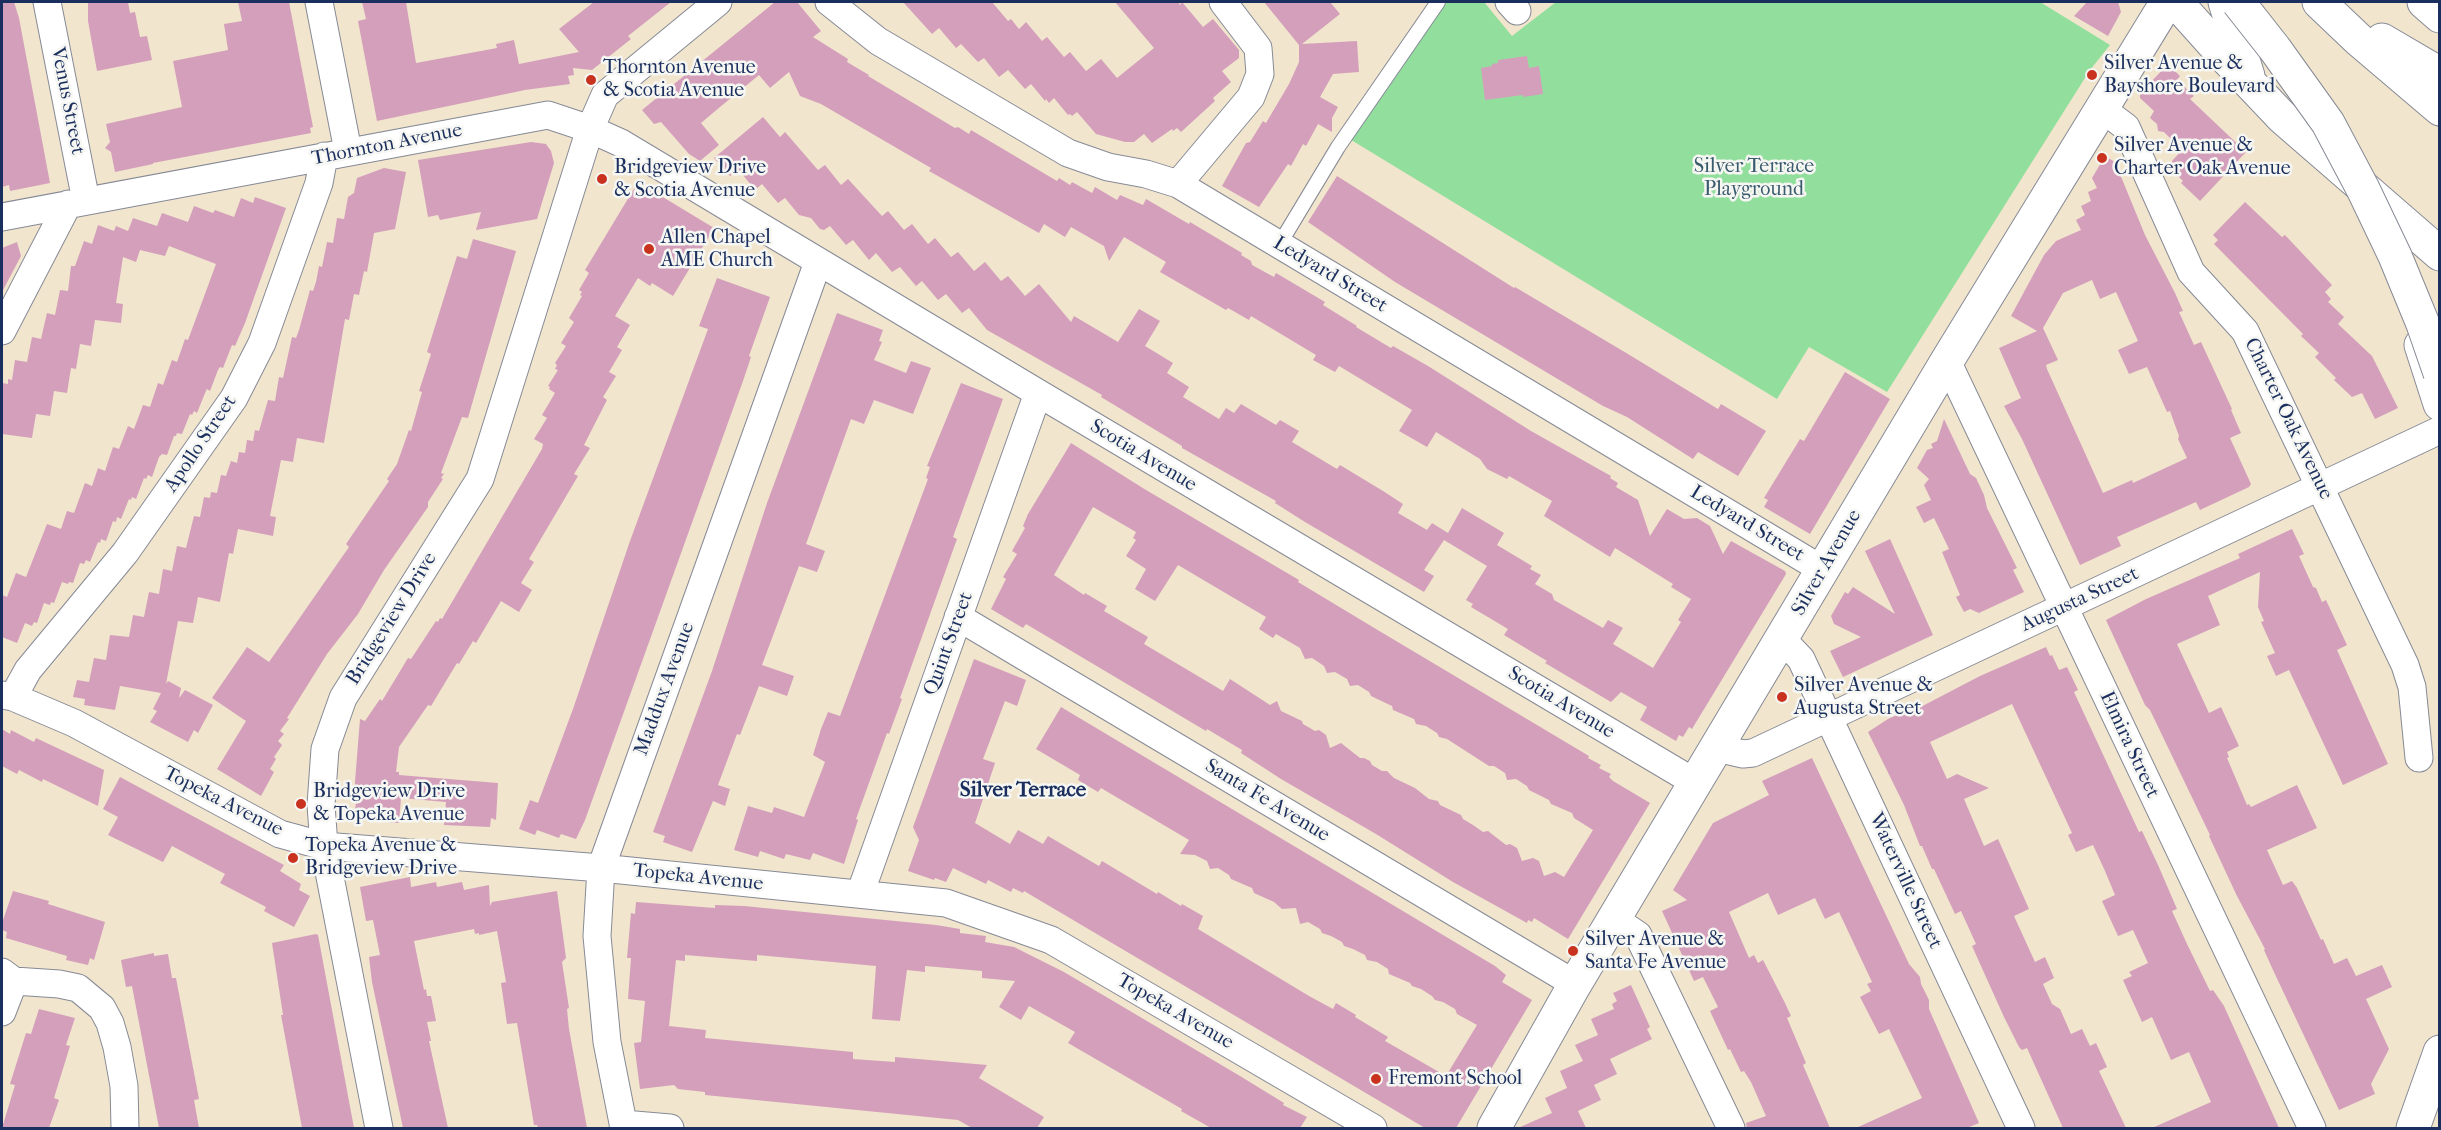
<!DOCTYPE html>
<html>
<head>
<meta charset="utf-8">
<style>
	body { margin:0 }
	#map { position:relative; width:2441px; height:1130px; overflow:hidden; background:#f1e5cd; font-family:"IM FELL French Canon",serif }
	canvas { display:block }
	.frame { position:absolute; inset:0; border:3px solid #1b2f5e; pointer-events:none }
</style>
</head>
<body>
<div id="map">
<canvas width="2441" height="1130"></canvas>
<div class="frame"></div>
</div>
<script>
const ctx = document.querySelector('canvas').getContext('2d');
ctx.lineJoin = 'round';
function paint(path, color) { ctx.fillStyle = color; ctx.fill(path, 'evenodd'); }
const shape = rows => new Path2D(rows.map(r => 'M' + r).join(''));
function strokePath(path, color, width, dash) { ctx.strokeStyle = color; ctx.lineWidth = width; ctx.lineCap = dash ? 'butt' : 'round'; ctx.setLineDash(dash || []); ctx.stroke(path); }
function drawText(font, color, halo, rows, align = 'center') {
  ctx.font = font + ' "IM FELL French Canon",serif'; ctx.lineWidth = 5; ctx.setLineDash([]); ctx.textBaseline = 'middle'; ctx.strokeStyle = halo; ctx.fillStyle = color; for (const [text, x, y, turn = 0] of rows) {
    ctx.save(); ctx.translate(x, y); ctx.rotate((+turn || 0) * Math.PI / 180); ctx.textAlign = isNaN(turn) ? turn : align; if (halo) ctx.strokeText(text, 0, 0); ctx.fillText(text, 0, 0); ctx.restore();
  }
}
paint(shape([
	[1432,2,1484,2,1512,36,1556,2,2040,2,2110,45,2090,70,1887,392,1809,347,1777,399,1343,135]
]), '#92df9d');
paint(shape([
	[2,2,14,2,19,18,50,183,10,191,9,185,2,187],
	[88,2,128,2,130,13,135,12,140,37,147,36,152,60,97,71,88,21],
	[238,2,289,2,313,127,310,128,311,133,153,163,153,164,115,172,111,152,105,148,110,142,106,124,182,107,173,61,228,50,224,24,242,21],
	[362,2,406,2,416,63,497,48,496,44,514,40,519,64,579,52,559,29,594,2,671,2,628,36,631,39,592,70,573,68,574,75,568,76,570,84,525,90,377,121,358,21,366,19],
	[775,2,797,2,821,31,813,37,848,59,847,62,869,75,868,76,955,128,958,127,969,134,971,130,1057,181,1059,178,1070,185,1072,182,1092,193,1095,187,1117,200,1120,195,1143,205,1146,199,1189,224,1190,222,1242,253,1241,255,1251,261,1252,265,1274,277,1276,273,1325,302,1323,305,1357,326,1356,327,1391,348,1393,346,1428,366,1531,431,1611,476,1610,478,1618,483,1616,487,1638,500,1650,536,1667,509,1684,519,1697,518,1710,526,1723,554,1731,541,1785,571,1786,574,1692,729,1689,727,1683,737,1679,735,1676,741,1640,720,1647,707,1621,692,1611,702,1545,663,1547,661,1504,635,1508,629,1471,607,1473,604,1466,600,1487,566,1444,540,1424,570,1434,576,1424,592,1305,522,1275,503,1276,501,1182,448,1182,446,1101,397,1102,395,987,330,969,308,962,313,946,294,938,300,922,281,916,286,900,267,892,272,876,253,869,260,853,240,846,245,830,226,824,230,820,229,811,218,799,215,785,198,778,203,762,184,755,190,739,170,730,176,714,158,763,117,780,137,785,132,818,170,825,165,841,185,848,179,882,216,888,211,904,230,912,224,928,244,935,238,951,257,958,252,974,271,985,262,1001,281,1008,276,1025,296,1039,284,1071,322,1074,316,1118,342,1139,309,1160,321,1145,346,1173,363,1167,373,1189,387,1183,397,1219,419,1226,408,1234,413,1241,404,1276,425,1280,420,1299,431,1292,442,1337,469,1340,465,1383,491,1403,504,1398,513,1427,530,1432,523,1448,533,1462,508,1504,533,1497,545,1532,566,1530,569,1541,575,1535,584,1552,594,1554,600,1603,628,1608,620,1623,628,1613,644,1653,668,1681,622,1678,620,1691,599,1671,587,1673,584,1615,548,1610,557,1544,516,1552,501,1509,476,1507,479,1487,469,1480,459,1436,432,1427,447,1399,431,1412,410,1339,366,1335,372,1313,360,1316,355,1251,316,1249,320,1228,308,1226,310,1160,272,1166,262,1124,237,1109,261,1104,246,1071,227,1065,237,1044,224,1039,233,929,171,931,168,821,104,800,96,789,72,770,88,759,75,720,107,701,123,719,145,700,161,689,154,661,122,654,124,642,110],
	[903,2,992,2,1008,21,1011,19,1019,29,1026,22,1042,41,1047,37,1064,57,1070,52,1086,71,1101,59,1117,78,1154,48,1115,2,1178,2,1180,5,1182,2,1203,27,1213,19,1239,50,1239,58,1222,71,1231,82,1213,98,1215,101,1181,132,1177,128,1173,131,1172,129,1152,143,1144,134,1134,142,1125,142,1096,134,1077,112,1072,116,1070,114,1068,115,1054,98,1049,103,1046,99,1045,101,1031,84,1025,89,1008,70,999,77,984,58,978,62,961,44,956,48,939,28,932,34],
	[1264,2,1330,2,1340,14,1302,44,1357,41,1359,72,1333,74,1320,97,1338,107,1332,118,1332,132,1318,124,1306,146,1303,144,1291,166,1288,164,1259,207,1222,186,1246,143,1250,142,1263,121,1266,123,1289,84,1299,62,1299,45],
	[2087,2,2118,2,2121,12,2108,36,2074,16],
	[1527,56,1529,68,1539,66,1543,94,1523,97,1523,95,1485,100,1481,68,1492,66,1492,64,1498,63,1498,60],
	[2168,64,2180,76,2177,80,2194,96,2190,99,2246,152,2200,201,2181,183,2183,181,2174,172,2172,161,2182,150,2164,132,2158,131,2157,124,2150,118,2154,111,2140,98,2140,82,2142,78,2149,84],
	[531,142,546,144,551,151,554,163,537,219,476,230,481,212,440,220,438,215,428,217,418,160],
	[2105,156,2115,162,2145,235,2175,293,2183,311,2179,312,2194,345,2201,342,2232,409,2231,410,2241,433,2230,438,2251,484,2249,487,2200,510,2196,502,2117,537,2121,546,2080,565,2022,439,2004,406,2021,398,1999,348,2037,331,2011,316,2044,255,2056,241,2081,230,2076,220,2085,215,2081,206,2091,201,2088,192,2097,188,2092,178],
	[2092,280,2100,299,2116,292,2138,341,2118,350,2129,374,2147,367,2167,412,2170,411,2179,436,2178,439,2187,458,2133,483,2132,480,2103,493,2047,369,2046,365,2058,360,2043,328,2063,293],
	[384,168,406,172,395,229,374,233,367,272,364,271,359,295,354,294,349,320,345,319,324,443,297,438,293,462,281,460,270,516,276,517,273,536,238,529,233,554,229,553,220,602,198,597,193,623,178,621,166,684,168,681,181,688,179,698,185,690,213,705,198,733,194,730,188,742,150,722,157,711,153,709,161,693,120,686,115,710,84,705,85,699,73,697,77,680,89,682,94,658,106,660,110,635,129,637,133,615,144,617,149,592,159,594,163,569,172,571,177,546,186,548,194,516,200,517,204,497,210,498,211,492,217,493,221,475,226,476,231,461,237,463,239,452,245,453,247,440,253,441,255,430,259,431,268,400,275,401,279,377,283,378,292,337,296,338,299,330,310,290,313,291,316,282,319,266,322,267,327,242,333,243,337,218,344,219,348,197,354,193,357,178],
	[1337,176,1514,288,1515,287,1628,354,1718,409,1721,404,1766,431,1738,476,1698,452,1693,459,1627,417,1603,406,1395,282,1308,222],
	[638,182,714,228,673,296,652,283,650,286,638,278,615,316,630,325,617,347,622,350,609,372,616,376,603,397,607,400,584,445,590,448,574,474,578,476,529,559,534,562,521,583,532,590,519,612,501,601,476,643,473,641,459,664,457,663,431,706,428,705,399,747,396,772,399,772,399,775,498,783,496,820,491,818,490,827,444,825,446,802,401,798,399,823,354,819,357,794,354,794,360,719,365,721,380,699,382,701,408,658,411,659,436,621,438,622,440,618,442,619,542,449,543,444,534,439,547,418,542,415,555,393,549,389,550,387,548,386,558,370,555,369,557,365,555,363,566,346,561,343,574,322,569,318,582,296,580,295,582,292,579,290,589,273,585,270],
	[255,197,286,208,245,323,235,346,232,345,223,368,220,367,218,370,210,391,207,389,205,393,197,413,194,411,192,415,190,414,182,434,177,433,176,436,174,436,167,455,162,454,159,457,152,477,148,475,146,479,144,478,136,499,132,497,131,500,129,499,121,519,117,517,116,522,113,521,106,541,101,539,100,543,98,542,90,562,86,560,84,564,80,563,73,583,69,582,68,584,62,582,54,603,51,602,50,605,44,603,37,623,34,622,32,626,25,623,17,643,2,637,2,595,7,597,16,573,26,577,47,524,61,529,67,511,74,513,85,483,92,486,98,468,105,471,113,447,119,449,128,426,134,429,143,405,150,407,158,383,163,385,172,360,177,362,185,339,188,340,216,264,169,246,165,256,140,250,136,262,123,257,116,303,123,304,121,323,95,320,91,346,80,344,76,369,71,368,67,393,54,391,50,416,36,414,32,438,2,434,2,383,8,384,8,379,12,380,15,360,27,362,32,337,41,339,47,313,55,315,60,290,68,291,71,266,75,266,84,241,92,244,98,225,114,231,116,226,128,231,133,218,157,226,162,213,188,222,194,206,213,213,215,210,234,217,241,198,253,203],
	[2245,202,2282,237,2285,235,2332,285,2325,292,2331,299,2328,302,2344,317,2338,324,2372,356,2398,408,2375,419,2362,393,2352,397,2334,380,2336,378,2315,357,2319,353,2301,336,2303,334,2214,244,2218,240,2213,235],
	[473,239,516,251,468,418,462,417,441,473,444,474,441,478,443,479,428,502,428,507,384,570,358,614,327,654,287,718,289,719,280,731,284,734,278,741,282,745,274,757,276,759,270,769,274,772,261,796,217,769,246,721,212,698,247,647,269,662,349,547,346,544,389,481,387,479,397,464,409,430,411,431,422,392,419,391,431,354,427,352,457,256,467,259],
	[17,242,21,256,2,292,2,248],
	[717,278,770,297,749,356,751,357,743,381,585,820,576,839,561,834,559,838,537,830,535,835,519,829,530,800,538,803,573,709,630,541,708,329,699,326],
	[837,313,883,330,879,341,882,342,874,360,906,373,911,361,931,368,913,414,874,400,864,424,851,419,806,544,825,551,817,572,799,566,762,665,794,676,787,696,759,686,740,735,737,734,718,785,730,789,725,806,713,801,692,852,663,842,665,836,653,832,712,671,767,503],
	[1845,372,1890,399,1810,534,1764,507,1768,500,1764,498,1800,439,1804,441],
	[961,383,1003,399,953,537,957,539,900,698,902,699,889,734,887,733,856,819,858,820,844,864,813,853,810,860,786,854,784,859,760,851,758,857,734,850,748,806,772,813,774,807,804,817,825,762,813,755,821,729,828,712,840,716,928,479,926,478,930,467,927,466],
	[1944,419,1970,474,1976,478,1984,495,1987,508,2017,568,2013,570,2024,592,1979,613,1970,609,1964,612,1956,597,1960,595,1942,552,1949,549,1934,518,1924,523,1916,507,1931,500,1924,485,1929,479,1917,468,1927,450,1933,448,1931,444,1937,441],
	[1071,443,1146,490,1299,580,1298,582,1376,629,1589,756,1588,758,1601,765,1599,768,1611,774,1609,777,1613,781,1650,803,1568,939,1534,918,1532,922,1528,920,1527,923,1453,882,1376,834,1281,779,1241,753,1242,750,1207,729,1206,731,1026,624,1023,628,991,609,1006,579,1003,577,1017,554,1012,551,1025,528,1023,526,1028,514],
	[1093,507,1136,532,1133,538,1136,540,1126,556,1146,569,1135,589,1155,601,1178,565,1266,617,1259,629,1273,638,1276,634,1300,648,1305,659,1312,658,1324,666,1327,673,1335,672,1347,679,1350,686,1358,685,1369,692,1371,696,1392,706,1393,710,1414,719,1416,724,1426,726,1437,733,1439,737,1447,739,1489,766,1494,766,1505,773,1507,780,1516,779,1527,786,1529,790,1549,800,1551,804,1572,813,1574,818,1593,830,1564,877,1555,872,1544,876,1539,861,1533,858,1522,861,1517,848,1510,844,1506,845,1488,831,1483,832,1473,825,1463,819,1461,815,1440,805,1438,801,1429,799,1415,788,1394,778,1387,771,1382,771,1372,765,1370,761,1364,758,1360,758,1341,743,1330,748,1326,735,1319,730,1315,731,1303,724,1302,721,1281,711,1277,701,1270,705,1230,679,1223,691,1144,644,1148,637,1104,611,1107,606,1085,593,1084,595,1054,575],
	[2292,529,2304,554,2299,556,2313,587,2316,588,2322,602,2326,600,2347,645,2337,650,2388,764,2343,785,2289,670,2276,676,2267,656,2275,653,2261,622,2264,621,2258,607,2260,572,2208,596,2220,625,2177,644,2209,713,2221,707,2239,746,2227,752,2229,757,2227,758,2247,805,2249,804,2251,807,2297,785,2317,828,2267,850,2283,885,2292,881,2297,888,2321,940,2323,939,2334,964,2347,958,2356,976,2382,965,2392,987,2366,999,2389,1049,2371,1084,2375,1094,2339,1110,2273,970,2264,950,2265,949,2236,894,2209,836,2210,835,2150,710,2145,705,2106,620,2146,599,2240,558,2238,554],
	[1890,539,1933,635,1843,677,1830,651,1861,637,1834,624,1831,616,1845,592,1848,594,1853,587,1895,614,1865,551],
	[2046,647,2050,656,2052,655,2059,670,2067,667,2078,690,2074,692,2139,832,2142,831,2158,865,2177,909,2172,911,2187,944,2210,991,2213,990,2224,1006,2279,1128,2152,1128,2211,1102,2189,1052,2171,1060,2152,1017,2142,1022,2123,980,2132,976,2129,972,2148,963,2133,930,2118,936,2102,901,2115,895,2105,871,2093,845,2076,852,2068,835,2072,833,2012,704,1930,742,1947,779,1957,774,1989,788,1964,799,1984,846,1998,839,2029,909,2014,916,2035,962,2045,957,2054,978,2043,984,2052,1004,2060,1009,2071,1034,2082,1029,2090,1046,2096,1043,2107,1067,2099,1071,2126,1128,2063,1128,2027,1048,2022,1050,2019,1047,2004,1017,1972,946,1976,944,1961,911,1955,914,1934,869,1932,869,1922,846,1920,846,1904,805,1868,732,1888,719,1908,710,1911,712,1980,676],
	[974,659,1026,680,1017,706,1005,701,983,759,995,763,975,823,1010,844,1018,830,1043,844,1048,836,1099,866,1102,861,1157,894,1158,892,1181,906,1182,904,1203,916,1198,929,1309,996,1333,1009,1336,1003,1356,1015,1355,1017,1388,1037,1385,1041,1446,1076,1477,1025,1457,1014,1455,1009,1443,1002,1435,1000,1432,996,1421,989,1412,986,1410,983,1389,974,1388,969,1377,962,1367,960,1365,955,1353,949,1344,946,1342,942,1331,936,1322,933,1320,929,1308,922,1300,924,1296,908,1282,909,1274,902,1254,893,1252,888,1231,879,1229,875,1218,868,1210,869,1207,861,1195,855,1180,854,1189,840,1101,788,1098,792,1078,780,1080,775,1036,749,1061,707,1495,966,1506,975,1502,982,1532,1000,1456,1128,1425,1128,1024,891,1023,893,1013,888,1011,892,988,880,986,884,953,868,946,882,935,878,934,880,908,871,919,840,913,827],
	[2,729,10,734,11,730,34,742,36,738,104,770,98,806,43,779,42,782,19,770,17,774,2,766],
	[1812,758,1909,964,1920,977,1921,984,1929,1000,1929,1009,1979,1123,1967,1128,1856,1128,1922,1098,1889,1029,1879,1034,1860,997,1871,991,1867,984,1872,982,1839,912,1825,919,1815,898,1778,915,1768,893,1729,912,1749,958,1754,955,1758,963,1763,960,1785,1003,1791,1016,1787,1018,1806,1063,1803,1065,1830,1128,1747,1128,1746,1123,1766,1116,1751,1082,1744,1071,1741,1072,1730,1049,1728,1050,1710,1011,1718,1007,1703,977,1694,981,1662,911,1687,900,1673,890,1713,823,1769,795,1762,781],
	[120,777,284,865,280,871,301,884,299,890,310,896,294,927,264,911,266,907,220,883,225,874,172,846,163,862,108,835,118,817,103,809],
	[410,877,411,887,436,882,437,887,462,882,464,890,489,885,490,906,492,902,557,891,566,958,562,962,569,1008,567,1009,569,1029,587,1128,538,1128,537,1125,534,1125,517,1023,507,1024,501,983,506,982,497,931,479,935,479,933,475,934,474,929,414,941,424,990,426,989,427,996,431,996,436,1021,427,1022,431,1041,429,1041,448,1128,403,1128,372,982,369,957,380,955,373,920,366,921,360,887],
	[13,891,49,901,48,904,105,922,94,960,90,958,88,965,66,960,67,956,6,938,7,932,2,930,2,923],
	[636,902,715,908,715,905,744,906,936,925,960,929,960,933,986,936,985,942,1014,947,1064,972,1240,1076,1284,1103,1283,1105,1307,1117,1300,1128,1211,1128,1181,1111,1182,1109,1068,1043,1075,1032,1029,1006,1021,1020,999,1007,1015,981,982,978,982,971,925,966,925,972,907,970,900,1021,872,1019,876,966,757,955,757,961,685,955,685,961,676,960,669,1026,706,1030,705,1038,853,1052,853,1059,895,1062,895,1057,987,1065,979,1078,1044,1117,1037,1128,972,1128,958,1120,705,1095,705,1092,678,1089,674,1085,640,1089,634,1043,641,1042,645,1001,628,999,631,958,627,958,631,913,635,914],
	[316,934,318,935,354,1128,302,1128,281,1015,283,1015,272,943],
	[154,953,154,956,168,954,172,978,176,978,199,1099,194,1100,199,1128,159,1128,132,986,126,987,121,960],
	[1631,985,1650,1027,1647,1029,1652,1039,1610,1059,1617,1074,1594,1085,1601,1100,1578,1111,1586,1128,1518,1128,1552,1113,1545,1098,1567,1088,1560,1071,1583,1061,1575,1045,1598,1035,1591,1019,1614,1009,1612,1004,1617,1001,1613,993],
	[39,1009,75,1018,66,1045,70,1046,54,1098,59,1100,49,1128,2,1128,15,1085,10,1084,26,1033,31,1034]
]), '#d49fbb');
const service = shape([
	[1279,245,1338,147,1438,2]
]);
const minor = shape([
	[47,2,86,201],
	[319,2,348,151],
	[829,2,878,41,1068,153,1108,167,1146,174,1178,184,1823,570],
	[1509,2,1517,11],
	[2102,109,2126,127,2191,272,2245,331,2405,665,2412,687,2419,758],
	[1178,184,1251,97,1260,74,1258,48,1223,2],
	[2,217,548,115,590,129,621,143,1038,393,1696,783],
	[2,331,68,204],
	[1947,361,2312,1128],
	[958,617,1575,984],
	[1782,639,1801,659,2021,1128],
	[2,695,13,697,74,723,280,834,324,846,601,868,946,903,1051,940,1373,1128],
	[13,697,28,670,125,553,234,398,262,343,319,183,324,156],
	[1717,748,1743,754,1753,753,2440,430],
	[860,894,1038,393],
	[1614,919,1638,935,1731,1128],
	[2,972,14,981,59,984,78,988,102,1008,110,1023,117,1047,124,1086,125,1128],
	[2,1012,14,981],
	[623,1124,670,1128],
	[379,1128,324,846,321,805,325,749,343,698,480,479,590,129,605,95,718,2],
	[624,1128,607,1042,597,936,601,868,818,262]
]);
const tertiary = shape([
	[1494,1128,1575,984,1947,361,2167,2]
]);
const primary = shape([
	[2176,2,2227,59,2282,117,2440,254],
	[2225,2,2248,76]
]);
const motorway = shape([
	[2319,2,2360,41,2440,109],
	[2424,2,2440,16],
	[2382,40,2440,74],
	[2421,345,2440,404],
	[2413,1128,2440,1052]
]);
strokePath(service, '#868a96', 16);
strokePath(minor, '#868a96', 29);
strokePath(tertiary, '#868a96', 35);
strokePath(primary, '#868a96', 35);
strokePath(motorway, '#868a96', 35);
strokePath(service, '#fff', 14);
strokePath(minor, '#fff', 27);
strokePath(tertiary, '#fff', 33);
strokePath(primary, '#fff', 33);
strokePath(motorway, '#fff', 33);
const motorwayBridge = shape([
	[2238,2,2275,49,2328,123,2363,189,2395,256,2423,324,2440,373]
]);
strokePath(motorwayBridge, '#868a96', 35, []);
strokePath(motorwayBridge, '#fff', 33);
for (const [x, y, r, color] of [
	[2092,75,6,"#c8321e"],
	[591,80,6,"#c8321e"],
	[2102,158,6,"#c8321e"],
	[602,179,6,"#c8321e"],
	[649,249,6,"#c8321e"],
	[1782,697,6,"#c8321e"],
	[301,804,6,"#c8321e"],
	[293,858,6,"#c8321e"],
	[1573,951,6,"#c8321e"],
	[1376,1079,6,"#c8321e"]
]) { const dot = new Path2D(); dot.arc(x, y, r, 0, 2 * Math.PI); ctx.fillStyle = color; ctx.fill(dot); strokePath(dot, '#f6f6f2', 2); }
drawText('20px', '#1b2f5e', '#f6f6f2', [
	["Silver Avenue &",2104,64],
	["Bayshore Boulevard",2104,87],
	["Thornton Avenue",603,68],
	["& Scotia Avenue",603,91],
	["Silver Avenue &",2114,146],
	["Charter Oak Avenue",2114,169],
	["Bridgeview Drive",614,168],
	["& Scotia Avenue",614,191],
	["Allen Chapel",661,238],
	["AME Church",661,261],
	["Silver Avenue &",1794,686],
	["Augusta Street",1794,709],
	["Bridgeview Drive",313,792],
	["& Topeka Avenue",313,815],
	["Topeka Avenue &",305,846],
	["Bridgeview Drive",305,869],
	["Silver Avenue &",1585,940],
	["Santa Fe Avenue",1585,963],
	["Fremont School",1388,1079]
], 'left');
drawText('20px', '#1b2f5e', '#f6f6f2', [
	["Venus Street",67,101,79],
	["Thornton Avenue",387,145,-11],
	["Ledyard Street",1330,275,31],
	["Charter Oak Avenue",2288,419,64],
	["Apollo Street",201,444,-56],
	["Scotia Avenue",1143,456,31],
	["Ledyard Street",1747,524,31],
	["Silver Avenue",1827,563,-60],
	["Augusta Street",2080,600,-25],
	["Bridgeview Drive",392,619,-58],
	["Quint Street",949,644,-70],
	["Maddux Avenue",665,689,-70],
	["Scotia Avenue",1561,703,31],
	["Elmira Street",2129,745,65],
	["Santa Fe Avenue",1267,801,31],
	["Topeka Avenue",223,802,27],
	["Topeka Avenue",698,878,6],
	["Waterville Street",1905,881,65],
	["Topeka Avenue",1175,1012,30]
]);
drawText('20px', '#395b6e', '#f6f6f2', [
	["Silver Terrace",1754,167],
	["Playground",1754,190]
]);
drawText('bold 21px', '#1b2f5e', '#f6f6f2', [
	["Silver Terrace",1023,791]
]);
</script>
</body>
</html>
